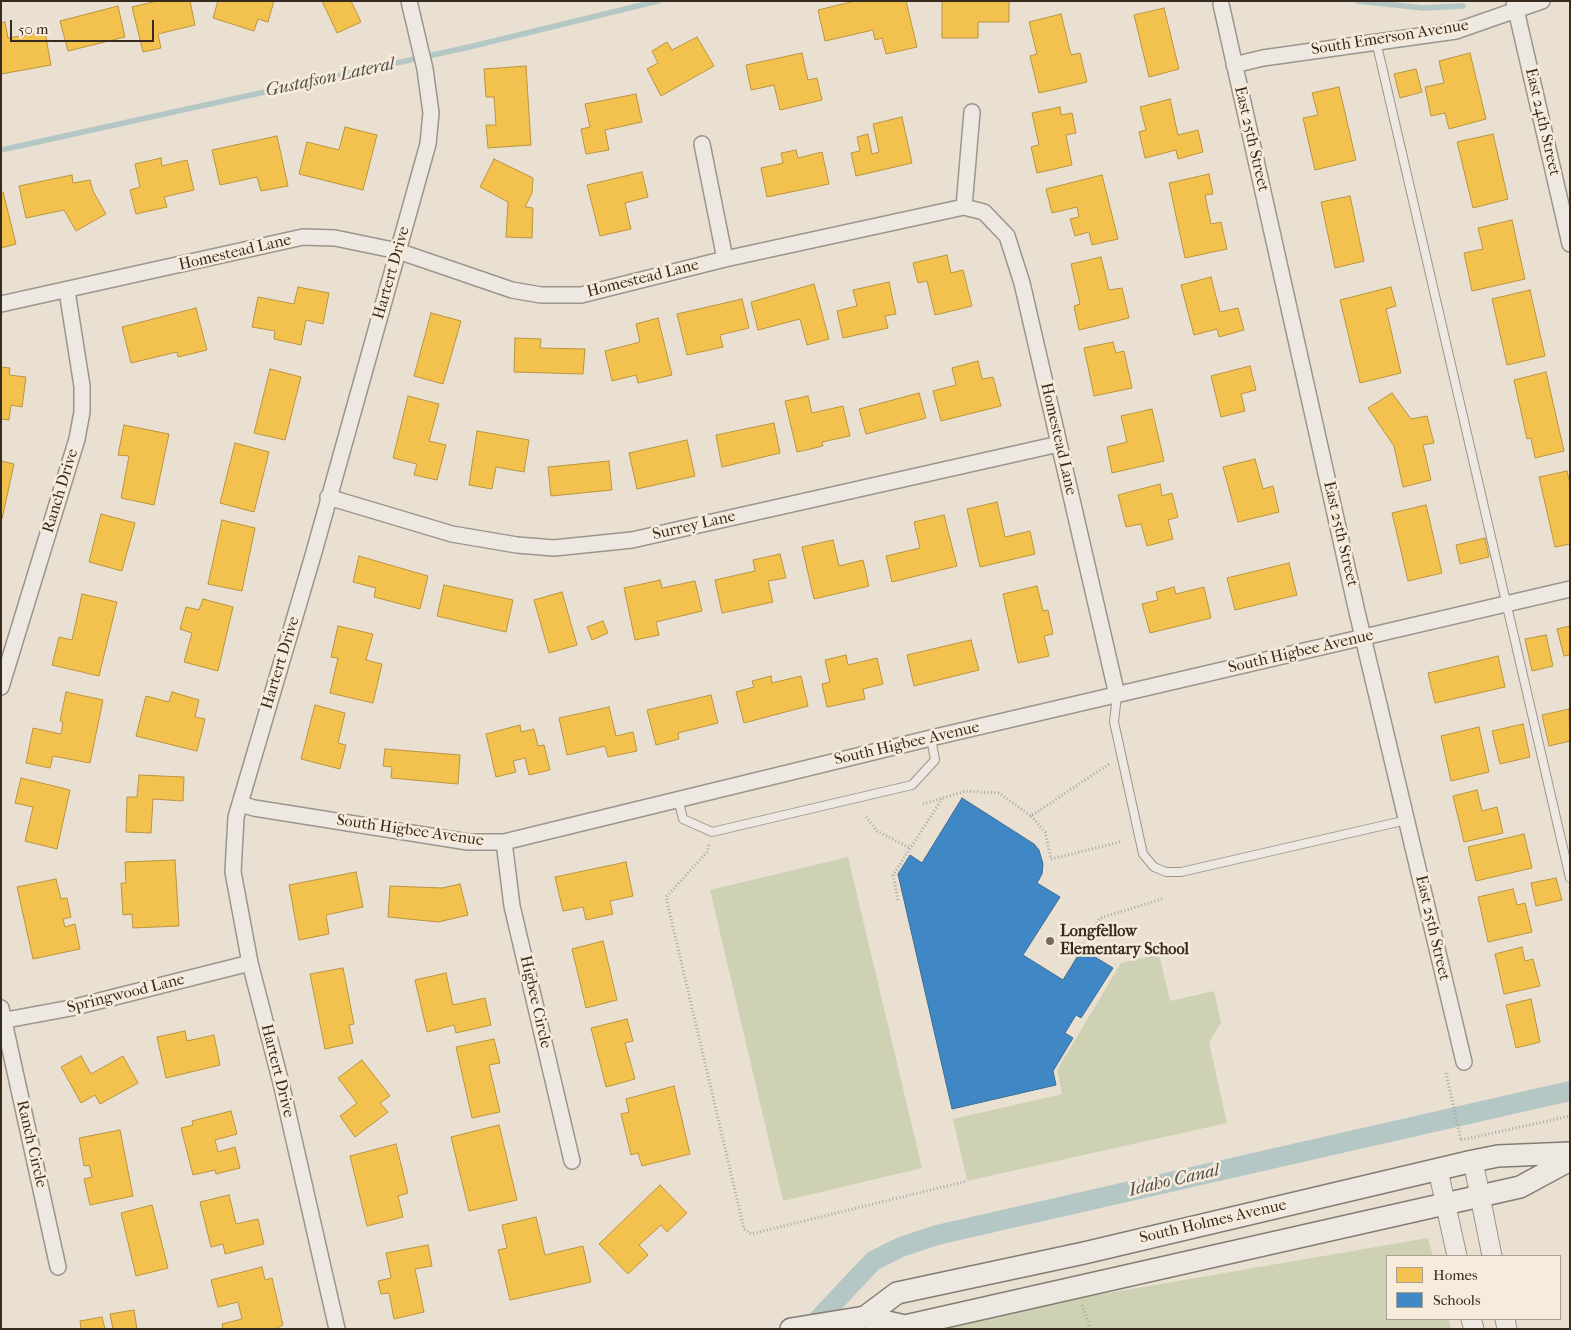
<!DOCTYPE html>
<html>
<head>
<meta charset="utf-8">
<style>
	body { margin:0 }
	#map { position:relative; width:1571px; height:1330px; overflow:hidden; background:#e9e0d2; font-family:"IM FELL French Canon",serif }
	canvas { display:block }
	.frame { position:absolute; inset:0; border:2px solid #372a1e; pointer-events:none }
	.legend { position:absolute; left:1386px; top:1255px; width:175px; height:65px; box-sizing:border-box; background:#f7ecdc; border:1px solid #aa9e90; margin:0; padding:6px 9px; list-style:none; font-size:15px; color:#372a1e }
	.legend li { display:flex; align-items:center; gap:10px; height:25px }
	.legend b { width:25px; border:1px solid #aa9e90 }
	.scale { position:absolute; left:10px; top:20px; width:144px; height:22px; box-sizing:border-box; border:2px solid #372a1e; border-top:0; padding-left:6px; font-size:15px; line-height:18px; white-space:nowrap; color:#372a1e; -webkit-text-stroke:4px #f7ecdc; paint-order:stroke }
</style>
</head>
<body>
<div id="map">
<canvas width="1571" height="1330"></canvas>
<div class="frame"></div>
<ul class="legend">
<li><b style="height:14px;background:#f2c14e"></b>Homes</li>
<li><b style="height:14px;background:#3f88c5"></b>Schools</li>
</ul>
<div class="scale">50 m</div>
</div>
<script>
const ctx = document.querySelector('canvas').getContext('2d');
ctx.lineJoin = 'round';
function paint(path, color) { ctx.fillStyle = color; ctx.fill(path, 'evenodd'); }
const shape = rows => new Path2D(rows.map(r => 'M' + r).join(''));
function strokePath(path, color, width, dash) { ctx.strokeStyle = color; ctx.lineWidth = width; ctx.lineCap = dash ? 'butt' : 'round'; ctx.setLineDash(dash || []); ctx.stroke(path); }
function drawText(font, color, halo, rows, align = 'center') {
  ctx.font = font + ' "IM FELL French Canon",serif'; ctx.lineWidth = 5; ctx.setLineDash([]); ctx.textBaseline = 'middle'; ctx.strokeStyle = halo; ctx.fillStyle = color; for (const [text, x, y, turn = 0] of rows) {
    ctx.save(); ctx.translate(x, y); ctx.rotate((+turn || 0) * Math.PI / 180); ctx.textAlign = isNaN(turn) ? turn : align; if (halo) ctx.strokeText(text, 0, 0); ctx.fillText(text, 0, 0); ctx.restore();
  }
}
paint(shape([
	[848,857,922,1168,783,1201,710,890],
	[1159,954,1170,1001,1214,991,1221,1023,1209,1042,1227,1123,967,1181,953,1119,1062,1094,1057,1070,1121,963],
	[1428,1238,1433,1256,1387,1256,1387,1319,1449,1319,1451,1329,899,1329]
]), '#ced1b3');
const homes = shape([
	[157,1,190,1,195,25,158,34,161,48,143,52,132,7,157,1],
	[218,1,217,1,274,1,268,22,258,19,254,31,213,18,218,1],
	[322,1,351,1,361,22,337,33,322,1],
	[855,1,906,1,917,47,886,54,882,38,875,40,873,30,825,41,818,10,855,1],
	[942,1,1009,1,1009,22,978,22,978,38,942,38,942,1],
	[118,6,125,37,68,51,60,21,118,6],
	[1164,8,1179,69,1149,77,1134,15,1164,8],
	[1061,14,1071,55,1080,53,1087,82,1039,93,1030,56,1037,54,1029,22,1061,14],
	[5,22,8,38,45,32,51,65,1,74,1,23,5,22],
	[697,37,714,66,661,96,647,69,658,63,652,51,667,42,672,50,697,37],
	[802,53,808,80,817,78,822,100,780,110,774,85,751,90,746,65,802,53],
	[1470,53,1486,119,1449,129,1445,113,1431,116,1425,87,1444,83,1439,61,1470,53],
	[526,66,531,145,488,148,486,125,496,125,494,97,486,97,484,69,526,66],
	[1416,69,1422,92,1400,98,1394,74,1416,69],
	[1339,87,1356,160,1315,170,1303,118,1318,115,1312,93,1339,87],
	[636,94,642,122,605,130,609,150,586,154,581,129,590,127,585,104,636,94],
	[1170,99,1178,135,1198,130,1203,152,1178,159,1176,150,1145,158,1139,132,1146,130,1140,107,1170,99],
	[1060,107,1061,115,1072,113,1076,133,1066,135,1072,165,1037,173,1031,147,1039,145,1032,113,1060,107],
	[902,117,912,163,856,176,851,153,860,151,857,137,868,134,872,154,879,152,873,124,902,117],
	[345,127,377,135,363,190,299,174,307,142,339,150,345,127],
	[1493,134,1508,199,1473,208,1457,142,1493,134],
	[277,136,288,186,261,191,257,177,220,185,212,150,277,136],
	[796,150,798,158,822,152,829,184,767,197,761,168,783,163,781,153,796,150],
	[161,158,162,166,187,160,194,190,164,197,167,207,136,214,130,190,140,187,135,164,161,158],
	[494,159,533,178,532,193,525,207,533,208,532,238,506,237,508,202,480,187,494,159],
	[642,172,648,197,625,203,631,229,600,236,587,185,642,172],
	[1209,174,1213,194,1205,195,1211,224,1221,222,1227,249,1185,258,1169,183,1209,174],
	[72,175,73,183,90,180,93,191,106,214,76,231,64,210,26,218,19,186,72,175],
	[1102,175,1118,239,1092,245,1089,232,1075,236,1070,219,1079,217,1077,207,1052,213,1046,189,1102,175],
	[1,192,3,192,16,244,1,248,1,192],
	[1350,196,1364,261,1335,268,1321,202,1350,196],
	[1512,220,1525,279,1472,291,1464,253,1483,249,1478,228,1512,220],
	[947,255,951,273,963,270,972,306,935,315,927,281,918,283,913,263,947,255],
	[1101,257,1109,290,1122,288,1129,318,1079,330,1074,306,1080,304,1071,264,1101,257],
	[1211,277,1220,312,1238,308,1244,330,1219,337,1217,329,1194,335,1181,285,1211,277],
	[889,282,896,314,885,316,888,328,843,338,837,311,857,306,853,290,889,282],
	[814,284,829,339,807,345,800,319,758,330,751,302,814,284],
	[298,287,329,293,323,324,306,320,301,345,274,339,275,331,252,327,258,297,294,304,298,287],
	[1391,287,1396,306,1386,309,1401,373,1360,383,1340,300,1391,287],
	[1530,290,1545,356,1507,365,1492,299,1530,290],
	[742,299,749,328,720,335,723,347,687,355,677,314,742,299],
	[196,308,207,350,178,357,177,352,131,363,122,327,196,308],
	[431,313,461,321,443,384,414,376,431,313],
	[658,318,672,375,638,383,636,375,612,381,605,351,640,342,636,324,658,318],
	[515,338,541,339,540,348,585,349,583,374,514,372,515,338],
	[1113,342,1116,353,1124,351,1132,388,1094,396,1084,348,1113,342],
	[978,361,982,379,993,377,1001,406,941,421,933,391,956,385,952,368,978,361],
	[1250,366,1256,390,1241,394,1245,411,1221,417,1211,376,1250,366],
	[1,367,10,368,9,375,26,377,22,407,11,405,9,420,1,419,1,367],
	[270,369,301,377,285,440,254,433,270,369],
	[1546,372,1564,451,1535,458,1531,438,1527,439,1514,380,1546,372],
	[919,393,926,418,866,434,859,409,919,393],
	[1392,393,1411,419,1427,416,1434,443,1423,445,1431,480,1403,487,1394,446,1368,408,1392,393],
	[408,396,439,404,429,441,446,445,437,480,414,475,417,464,393,458,408,396],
	[808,396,812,413,843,406,850,436,822,442,823,446,797,452,785,401,808,396],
	[1152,409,1164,461,1112,473,1107,447,1127,442,1121,416,1152,409],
	[774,423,780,453,722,467,716,435,774,423],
	[124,425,169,434,154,505,121,498,129,456,118,455,124,425],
	[477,431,529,440,524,472,496,467,492,489,469,485,477,431],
	[687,440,695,476,637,489,629,453,687,440],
	[235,443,269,452,254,512,220,503,235,443],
	[1255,459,1263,489,1273,486,1279,512,1238,522,1223,467,1255,459],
	[1,461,14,464,2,519,1,518,1,461],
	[609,461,612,490,551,496,548,467,609,461],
	[1567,471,1570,484,1570,544,1555,547,1539,477,1567,471],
	[1160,484,1162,496,1172,493,1178,517,1168,520,1173,539,1147,546,1141,524,1126,527,1118,495,1160,484],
	[997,502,1005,537,1030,531,1035,554,980,567,967,509,997,502],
	[1426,505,1442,573,1408,581,1392,513,1426,505],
	[101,514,135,523,122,571,89,562,101,514],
	[944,515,957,566,892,582,886,556,920,548,914,522,944,515],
	[222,520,255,528,242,591,208,584,222,520],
	[1485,538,1489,557,1460,564,1456,545,1485,538],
	[833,540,839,566,863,560,869,586,814,599,802,547,833,540],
	[780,554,786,578,768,581,773,602,722,613,715,580,755,571,753,560,780,554],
	[359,556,428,576,420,609,374,597,376,588,353,582,359,556],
	[1289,563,1297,595,1235,610,1227,578,1289,563],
	[660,580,662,588,695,581,702,611,656,622,659,635,635,640,624,588,660,580],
	[444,585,513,600,506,632,437,616,444,585],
	[1037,586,1043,611,1048,610,1053,634,1044,636,1049,656,1018,663,1003,594,1037,586],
	[1174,587,1176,594,1204,587,1211,618,1150,633,1142,604,1158,600,1156,592,1174,587],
	[562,592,577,645,549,653,534,600,562,592],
	[82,594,117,602,99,676,52,665,59,637,72,640,82,594],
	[203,599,233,607,218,671,184,662,192,633,180,629,186,607,199,610,203,599],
	[603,621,608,633,592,640,587,627,603,621],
	[338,626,373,634,366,660,382,664,373,703,330,693,338,658,331,657,338,626],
	[1570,626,1570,655,1564,656,1557,629,1570,626],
	[1546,635,1553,666,1532,671,1525,639,1546,635],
	[971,640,979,670,914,686,907,655,971,640],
	[846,655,848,665,877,658,883,684,863,689,865,699,827,707,822,684,830,682,825,660,846,655],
	[1498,656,1505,687,1435,703,1428,673,1498,656],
	[771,676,772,683,801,676,808,706,744,723,736,692,754,687,752,681,771,676],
	[66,692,103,700,90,763,53,756,50,768,26,763,33,728,61,734,63,722,60,721,66,692],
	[172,692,199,700,195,717,205,719,197,751,136,736,146,696,169,702,172,692],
	[711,695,718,723,678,733,679,739,656,745,647,710,711,695],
	[315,705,345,713,338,743,346,745,340,769,301,759,315,705],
	[609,707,616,736,633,732,637,751,608,757,605,746,567,755,559,718,609,707],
	[1569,709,1570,741,1549,746,1542,715,1569,709],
	[1523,724,1530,757,1500,764,1492,731,1523,724],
	[520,725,521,732,534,729,538,746,544,745,550,770,529,775,525,758,513,761,516,772,496,777,486,734,520,725],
	[1479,727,1489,772,1451,781,1441,736,1479,727],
	[385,749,460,755,458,784,391,778,392,767,383,766,385,749],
	[139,775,184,777,183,801,153,799,151,833,126,832,127,797,137,797,139,775],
	[21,778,70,790,57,849,25,841,33,807,15,803,21,778],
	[1477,790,1482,811,1497,807,1503,833,1464,842,1453,796,1477,790],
	[1524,834,1532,868,1476,881,1468,847,1524,834],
	[175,860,179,926,133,928,132,914,123,915,121,883,126,883,125,862,175,860],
	[626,862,633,896,610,901,613,914,586,920,583,907,563,911,555,877,626,862],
	[356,872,363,907,326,915,329,934,299,940,289,885,356,872],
	[1556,878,1562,900,1536,906,1531,883,1556,878],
	[56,879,61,899,67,898,71,917,63,919,65,927,75,924,80,949,33,959,17,887,56,879],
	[460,884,468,915,438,922,388,917,390,886,442,888,460,884],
	[1513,889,1517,905,1525,903,1532,932,1488,942,1478,897,1513,889],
	[603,941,617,1000,586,1008,572,949,603,941],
	[1522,947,1525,961,1533,959,1540,986,1504,994,1495,954,1522,947],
	[343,968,354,1024,349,1025,353,1043,325,1049,310,974,343,968],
	[446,973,453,1005,485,998,491,1025,456,1033,454,1025,427,1032,415,980,446,973],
	[1531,999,1540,1042,1516,1048,1506,1005,1531,999],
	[627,1019,633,1041,625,1043,635,1079,606,1087,591,1028,627,1019],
	[185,1031,187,1041,214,1035,220,1065,166,1078,157,1037,185,1031],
	[494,1039,500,1063,489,1065,500,1112,472,1118,456,1047,494,1039],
	[81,1056,91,1074,123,1056,138,1083,100,1104,95,1095,81,1103,61,1067,81,1056],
	[362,1060,390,1096,380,1103,388,1112,355,1137,340,1116,357,1103,338,1078,362,1060],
	[674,1086,690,1154,642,1166,638,1153,631,1155,621,1114,629,1112,626,1099,674,1086],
	[231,1111,237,1134,215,1140,218,1152,235,1147,240,1168,216,1174,215,1170,193,1175,181,1128,193,1125,192,1121,231,1111],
	[499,1125,517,1200,469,1211,451,1137,499,1125],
	[120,1130,133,1196,90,1205,84,1179,92,1177,89,1165,84,1166,79,1138,120,1130],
	[396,1144,408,1193,398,1196,403,1217,367,1226,350,1156,396,1144],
	[660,1185,687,1213,667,1232,661,1225,639,1245,648,1255,628,1274,599,1244,660,1185],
	[229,1195,236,1224,258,1219,264,1244,225,1254,223,1244,211,1247,200,1202,229,1195],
	[152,1205,168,1268,136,1276,121,1213,152,1205],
	[536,1217,545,1255,583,1246,591,1282,510,1300,498,1250,507,1248,502,1225,536,1217],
	[428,1245,432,1266,415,1269,424,1312,394,1319,389,1293,381,1294,378,1281,391,1278,386,1253,428,1245],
	[262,1267,265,1280,272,1278,283,1325,275,1329,223,1329,222,1324,242,1319,238,1302,218,1307,211,1280,262,1267],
	[134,1310,137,1329,113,1329,110,1314,134,1310],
	[102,1317,105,1329,81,1329,80,1321,102,1317]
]);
paint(homes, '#f2c14e');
strokePath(homes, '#ba9440', 1);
const schools = shape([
	[962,798,1034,844,1039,850,1043,864,1042,874,1037,883,1060,897,1023,955,1063,980,1082,949,1113,968,1081,1018,1076,1015,1065,1033,1073,1038,1053,1071,1056,1085,952,1109,898,874,910,855,922,863,962,798]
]);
paint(schools, '#3f88c5');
strokePath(schools, '#3d6c93', 1);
strokePath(shape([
	[1357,1,1423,8,1463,6],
	[1,150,469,47,658,1]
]), '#b5c7c5', 5.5);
strokePath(shape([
	[809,1329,873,1261,901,1247,937,1235,1570,1091]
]), '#b5c7c5', 20);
const service = shape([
	[1376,41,1570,878],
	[1117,695,1114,722,1143,854,1154,867,1166,872,1181,872,1407,820],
	[678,798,683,819,712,832,912,785,935,760,931,738]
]);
const minor = shape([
	[1514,1,1570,244],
	[1221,4,1357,612,1464,1062],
	[1234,65,1263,58,1456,31,1542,1],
	[702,144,725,259],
	[964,207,972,112],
	[1,304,303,237,335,238,398,251,512,290,541,295,581,295,725,259,964,207,984,212,1007,236,1022,283,1117,695],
	[328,497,452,534,517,545,554,548,632,540,1059,444],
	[1,687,77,439,82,412,82,386,67,291],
	[241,804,254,808,468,842,504,842,935,737,1570,589],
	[504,842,512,906,572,1161],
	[1,1008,58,1267],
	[1,1021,71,1008,250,963],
	[337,1329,281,1083,250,963,233,872,236,817,314,552,428,144,431,113,425,69,409,1]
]);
const tertiary = shape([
	[1473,1161,1492,1256],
	[1438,1170,1457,1256],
	[1471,1319,1474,1329],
	[1505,1319,1507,1329]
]);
const secondary = shape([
	[865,1317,897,1293,1084,1253,1473,1161,1498,1156,1570,1153],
	[791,1329,865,1317,905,1326,1520,1187,1570,1160]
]);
strokePath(service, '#9c958c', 10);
strokePath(minor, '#9c958c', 18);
strokePath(tertiary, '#9c958c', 21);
strokePath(secondary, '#837c73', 24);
strokePath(shape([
	[923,804,966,791,999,793,1031,816,1109,764],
	[1031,816,1045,832,1051,859,1120,842],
	[866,817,877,831,910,848],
	[709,845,707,852,666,897,744,1229,751,1234,967,1181],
	[898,900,893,875,942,799],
	[1084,944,1100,918,1162,899],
	[1446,1073,1461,1140],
	[1461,1140,1570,1116],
	[1082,1305,1091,1329]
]), '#ada7a1', 3, [1, 2.5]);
strokePath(service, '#ede8e2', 8);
strokePath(minor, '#ede8e2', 15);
strokePath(tertiary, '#ede8e2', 19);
strokePath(secondary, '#ede8e2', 21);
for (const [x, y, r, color] of [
	[1050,941,5,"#756a5d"]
]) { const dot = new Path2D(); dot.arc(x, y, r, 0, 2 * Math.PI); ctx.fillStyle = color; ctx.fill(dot); strokePath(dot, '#f7ecdc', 2); }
drawText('16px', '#372a1e', '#f7ecdc', [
	["South Emerson Avenue",1390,38,-9],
	["East 24th Street",1542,122,77],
	["East 25th Street",1251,139,77],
	["Homestead Lane",235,253,-13],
	["Hartert Drive",392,273,-74],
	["Homestead Lane",643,279,-14],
	["Homestead Lane",1058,439,77],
	["Ranch Drive",61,491,-73],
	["Surrey Lane",694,526,-13],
	["East 25th Street",1340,534,77],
	["South Higbee Avenue",1301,652,-13],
	["Hartert Drive",281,663,-73],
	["South Higbee Avenue",907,744,-13],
	["South Higbee Avenue",410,831,8],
	["East 25th Street",1432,928,77],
	["Springwood Lane",126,994,-14],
	["Higbee Circle",535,1002,77],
	["Hartert Drive",277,1071,76],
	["Ranch Circle",31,1144,77],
	["South Holmes Avenue",1213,1222,-13]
]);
drawText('bold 16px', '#372a1e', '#f7ecdc', [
	["Longfellow",1060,932],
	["Elementary School",1060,950]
], 'left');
drawText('italic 18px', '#514e46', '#f7ecdc', [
	["Gustafson Lateral",330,78,-12],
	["Idaho Canal",1174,1181,-13]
]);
</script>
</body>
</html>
